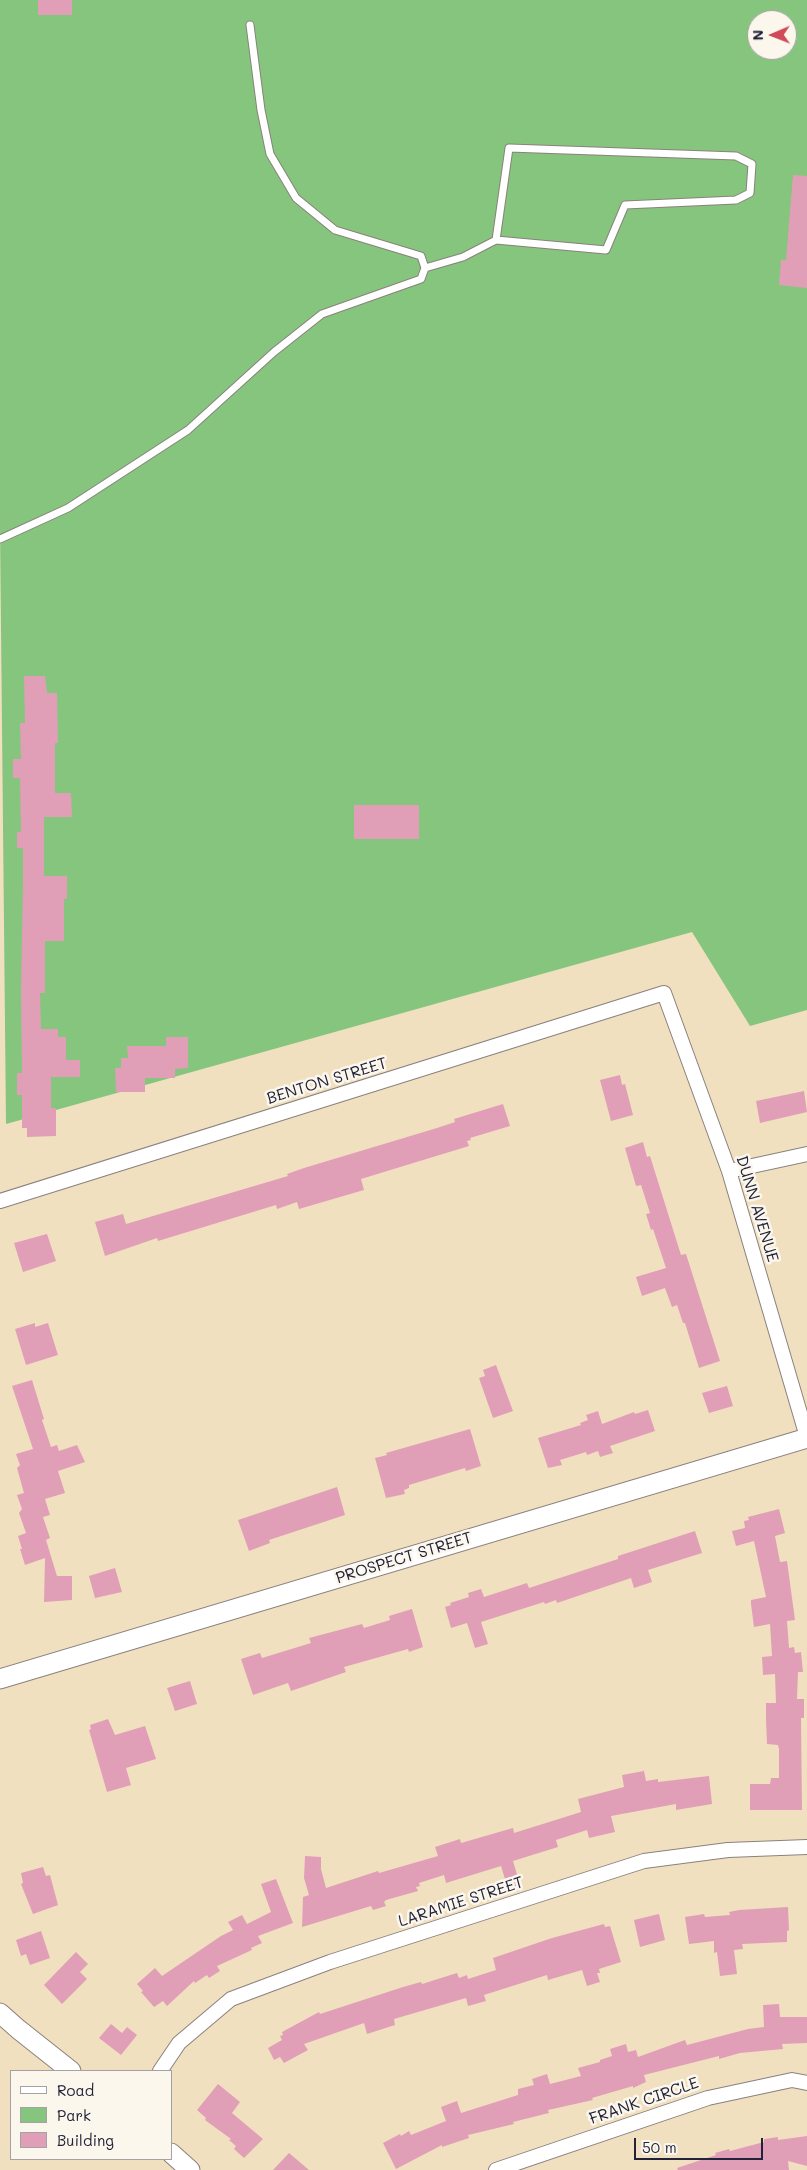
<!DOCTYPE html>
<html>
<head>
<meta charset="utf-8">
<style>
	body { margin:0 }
	#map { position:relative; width:807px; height:2170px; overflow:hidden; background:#f1e0c0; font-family:Mali,sans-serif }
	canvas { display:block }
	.legend { position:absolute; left:10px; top:2070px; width:162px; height:90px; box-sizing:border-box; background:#fbf7ec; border:1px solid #a4a2a5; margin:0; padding:6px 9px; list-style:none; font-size:15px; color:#22223b }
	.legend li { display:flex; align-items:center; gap:10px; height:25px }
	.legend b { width:25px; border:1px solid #a4a2a5 }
	.north { position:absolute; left:747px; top:10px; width:50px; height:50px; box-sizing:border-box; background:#fbf7ec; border:1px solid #a4a2a5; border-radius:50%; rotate:269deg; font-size:14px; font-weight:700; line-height:20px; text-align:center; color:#22223b }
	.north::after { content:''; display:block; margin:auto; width:18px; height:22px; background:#d1495b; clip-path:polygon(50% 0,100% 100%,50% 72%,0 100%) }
	.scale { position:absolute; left:634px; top:2138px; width:129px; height:22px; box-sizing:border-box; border:2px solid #22223b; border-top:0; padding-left:6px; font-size:15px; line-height:18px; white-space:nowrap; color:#22223b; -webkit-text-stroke:4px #fbf7ec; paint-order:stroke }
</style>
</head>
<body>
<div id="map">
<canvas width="807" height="2170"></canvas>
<ul class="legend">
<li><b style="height:6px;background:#fff"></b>Road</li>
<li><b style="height:14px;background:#86c57d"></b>Park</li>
<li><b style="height:14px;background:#e09fb7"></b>Building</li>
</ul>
<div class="north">N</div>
<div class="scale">50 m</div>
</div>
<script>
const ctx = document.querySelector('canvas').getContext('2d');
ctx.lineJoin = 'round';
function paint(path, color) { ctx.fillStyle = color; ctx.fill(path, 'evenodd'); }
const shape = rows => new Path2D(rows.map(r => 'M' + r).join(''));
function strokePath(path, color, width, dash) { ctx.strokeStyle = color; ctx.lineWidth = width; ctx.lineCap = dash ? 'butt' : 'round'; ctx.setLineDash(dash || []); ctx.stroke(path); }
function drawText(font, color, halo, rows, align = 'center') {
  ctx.font = font + ' Mali,sans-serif'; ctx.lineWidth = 5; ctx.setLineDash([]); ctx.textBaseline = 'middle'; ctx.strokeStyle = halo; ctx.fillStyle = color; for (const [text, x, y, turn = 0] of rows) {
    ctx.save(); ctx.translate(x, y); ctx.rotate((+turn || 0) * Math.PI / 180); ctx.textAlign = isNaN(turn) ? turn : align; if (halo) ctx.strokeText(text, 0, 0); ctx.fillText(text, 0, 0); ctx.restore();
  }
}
paint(shape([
	[0,0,807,0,807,1010,750,1026,692,932,6,1124,0,527],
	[757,20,787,20,787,50,757,50]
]), '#86c57d');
paint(shape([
	[38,0,72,0,72,15,38,15],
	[793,175,807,176,807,288,779,285,781,260,786,260],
	[24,676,45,676,47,693,57,693,58,743,55,743,55,793,71,793,72,817,44,817,44,876,67,876,67,899,64,899,64,941,45,941,45,993,40,993,41,1029,58,1029,58,1037,66,1037,66,1060,80,1060,80,1077,51,1077,51,1108,56,1108,56,1136,27,1137,27,1128,22,1128,22,1095,17,1095,17,1073,22,1073,22,1070,21,992,23,880,23,848,17,848,17,832,21,832,20,778,13,778,13,759,21,759,20,723,25,723],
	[354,805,419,805,419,839,354,839],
	[166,1037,188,1037,188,1068,175,1069,175,1078,145,1078,145,1092,116,1092,115,1068,121,1068,121,1058,128,1058,127,1046,166,1046],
	[620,1075,622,1085,625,1084,633,1115,611,1121,600,1080],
	[804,1091,807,1112,760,1123,756,1101],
	[503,1104,510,1126,470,1138,471,1140,467,1141,469,1146,361,1179,364,1190,299,1209,297,1202,277,1209,276,1205,158,1241,157,1238,105,1256,95,1222,123,1214,126,1224,288,1176,287,1174,304,1168,437,1128,455,1122,454,1119],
	[643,1142,647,1157,650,1156,681,1255,686,1254,720,1361,699,1368,685,1323,683,1323,677,1305,672,1307,665,1288,642,1296,636,1277,666,1268,653,1229,651,1230,646,1214,650,1213,641,1185,636,1186,625,1148],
	[47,1234,56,1261,23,1272,14,1243],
	[35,1323,35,1327,48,1323,58,1355,26,1365,15,1329],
	[496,1365,513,1411,493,1418,479,1378,485,1376,483,1370],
	[32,1380,44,1419,42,1420,51,1447,57,1445,59,1451,77,1445,85,1462,58,1471,65,1493,45,1499,50,1515,43,1517,50,1538,46,1540,57,1576,72,1576,72,1600,44,1602,45,1558,25,1565,20,1549,22,1549,18,1536,26,1533,19,1513,22,1509,17,1495,24,1493,17,1468,20,1465,16,1454,33,1449,12,1386],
	[727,1386,733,1406,709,1413,702,1393],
	[648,1410,655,1431,610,1446,613,1453,600,1457,598,1451,587,1455,586,1452,560,1460,562,1465,548,1468,538,1438,581,1425,580,1423,588,1420,586,1415,598,1411,602,1424,634,1412,635,1414],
	[470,1429,481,1466,466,1471,465,1468,409,1485,409,1488,404,1490,405,1494,386,1498,375,1458,387,1455,386,1453],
	[337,1487,345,1515,269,1540,270,1543,249,1551,238,1520],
	[779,1509,785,1533,775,1536,780,1562,787,1561,795,1620,787,1621,789,1648,794,1647,795,1653,801,1652,803,1672,798,1672,797,1699,804,1699,804,1718,801,1718,802,1810,750,1810,750,1784,770,1784,771,1778,779,1778,779,1749,778,1745,767,1744,766,1719,766,1703,776,1703,775,1674,763,1675,762,1657,772,1656,770,1624,754,1627,751,1604,751,1600,766,1597,754,1541,736,1546,732,1531,745,1528,744,1521,749,1520,748,1517],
	[695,1531,702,1553,648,1570,652,1582,634,1588,631,1578,557,1603,556,1600,545,1604,544,1602,481,1622,488,1644,475,1648,467,1623,451,1628,445,1607,451,1605,450,1603,469,1597,468,1593,481,1589,484,1597,527,1583,529,1588,618,1559,618,1556],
	[115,1568,122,1592,95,1598,89,1576],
	[412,1609,423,1647,409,1652,408,1649,344,1667,346,1672,291,1691,288,1683,253,1695,241,1659,260,1653,262,1658,311,1643,309,1638,362,1624,364,1628,390,1620,389,1616],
	[190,1681,197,1704,175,1711,167,1688],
	[108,1719,115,1735,145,1726,156,1759,126,1768,131,1785,107,1792,89,1730,91,1729,90,1725],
	[644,1771,646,1781,658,1779,658,1782,709,1776,712,1804,676,1810,676,1804,611,1816,615,1832,589,1838,587,1830,556,1840,558,1847,513,1861,521,1888,509,1892,501,1866,446,1883,444,1875,419,1883,420,1886,416,1887,418,1891,386,1900,384,1902,386,1906,373,1910,371,1906,302,1927,303,1897,309,1895,304,1878,305,1856,321,1857,321,1869,326,1888,378,1871,379,1873,438,1856,435,1847,460,1839,461,1843,513,1828,514,1833,581,1812,578,1799,624,1787,622,1775],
	[43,1867,46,1876,50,1875,58,1905,33,1914,21,1884,23,1883,21,1873],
	[276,1879,293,1923,258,1936,262,1943,251,1948,252,1950,217,1966,220,1971,209,1978,207,1975,195,1983,194,1981,167,2006,163,2001,154,2007,141,1992,143,1991,137,1984,155,1968,162,1976,221,1936,233,1930,228,1922,242,1915,247,1924,271,1912,261,1884],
	[788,1907,789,1930,787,1931,787,1942,742,1944,743,1949,734,1950,737,1974,720,1976,717,1952,714,1953,714,1941,689,1944,685,1917,704,1914,705,1917,730,1915,729,1912,739,1910],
	[659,1914,665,1940,640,1947,634,1920],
	[604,1924,605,1927,610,1926,621,1962,599,1969,600,1973,597,1973,600,1982,587,1986,582,1970,548,1980,547,1975,484,1995,486,2001,468,2006,466,1998,394,2019,395,2025,367,2034,364,2023,304,2044,308,2050,284,2063,280,2057,274,2060,268,2048,282,2040,280,2036,283,2035,282,2032,319,2012,320,2014,403,1987,421,1982,422,1984,457,1973,459,1978,467,1975,468,1979,496,1970,493,1958,552,1938],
	[41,1931,50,1958,30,1965,26,1954,21,1956,16,1940],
	[76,1952,88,1964,80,1972,87,1979,62,2004,44,1985],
	[779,2004,780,2017,807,2017,807,2043,782,2044,783,2049,740,2053,719,2059,719,2056,644,2075,646,2082,633,2088,633,2086,592,2098,593,2100,548,2110,549,2113,513,2122,514,2124,468,2135,469,2138,442,2147,442,2145,396,2169,383,2143,400,2134,401,2136,409,2131,411,2135,446,2121,441,2107,457,2101,461,2113,518,2095,518,2089,534,2085,532,2079,547,2074,550,2084,581,2076,578,2068,600,2062,600,2060,612,2056,610,2049,626,2044,628,2052,636,2050,638,2057,685,2040,687,2045,748,2029,764,2027,763,2005],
	[111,2024,122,2033,127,2027,137,2035,121,2055,99,2038],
	[218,2084,240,2102,232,2113,263,2139,244,2158,234,2149,236,2146,229,2140,231,2139,205,2120,206,2118,197,2110],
	[807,2136,807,2166,788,2161,789,2170,678,2170,677,2168,716,2155,715,2153,729,2149,730,2151,764,2142,764,2139,778,2137,778,2140],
	[289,2153,309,2170,273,2170]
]), '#e09fb7');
const lane = shape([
	[425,268,463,257,496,240,606,250,625,205,736,200,750,193,752,164,736,156,509,148,496,240],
	[0,539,68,508,188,430,274,352,322,314,421,279,425,268,421,256,335,230,296,198,270,154,261,110,250,25]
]);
const street = shape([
	[729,1171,807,1154],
	[0,1201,664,993,729,1171,807,1437],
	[160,2071,179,2043,231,1999,330,1962,644,1861,728,1850,807,1847],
	[496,2170,708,2098,792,2080,807,2083]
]);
const secondary = shape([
	[0,1679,807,1438],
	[0,2013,18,2029,71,2071],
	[171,2153,190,2170]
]);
strokePath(lane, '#8a817e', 9);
strokePath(street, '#8a817e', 16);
strokePath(secondary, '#8a817e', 21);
strokePath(lane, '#fff', 7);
strokePath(street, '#fff', 14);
strokePath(secondary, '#fff', 19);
drawText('16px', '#22223b', '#fbf7ec', [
	["BENTON STREET",327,1081,-17],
	["DUNN AVENUE",757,1209,73],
	["PROSPECT STREET",404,1558,-17],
	["LARAMIE STREET",461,1902,-18],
	["FRANK CIRCLE",644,2101,-19]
]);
</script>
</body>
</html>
